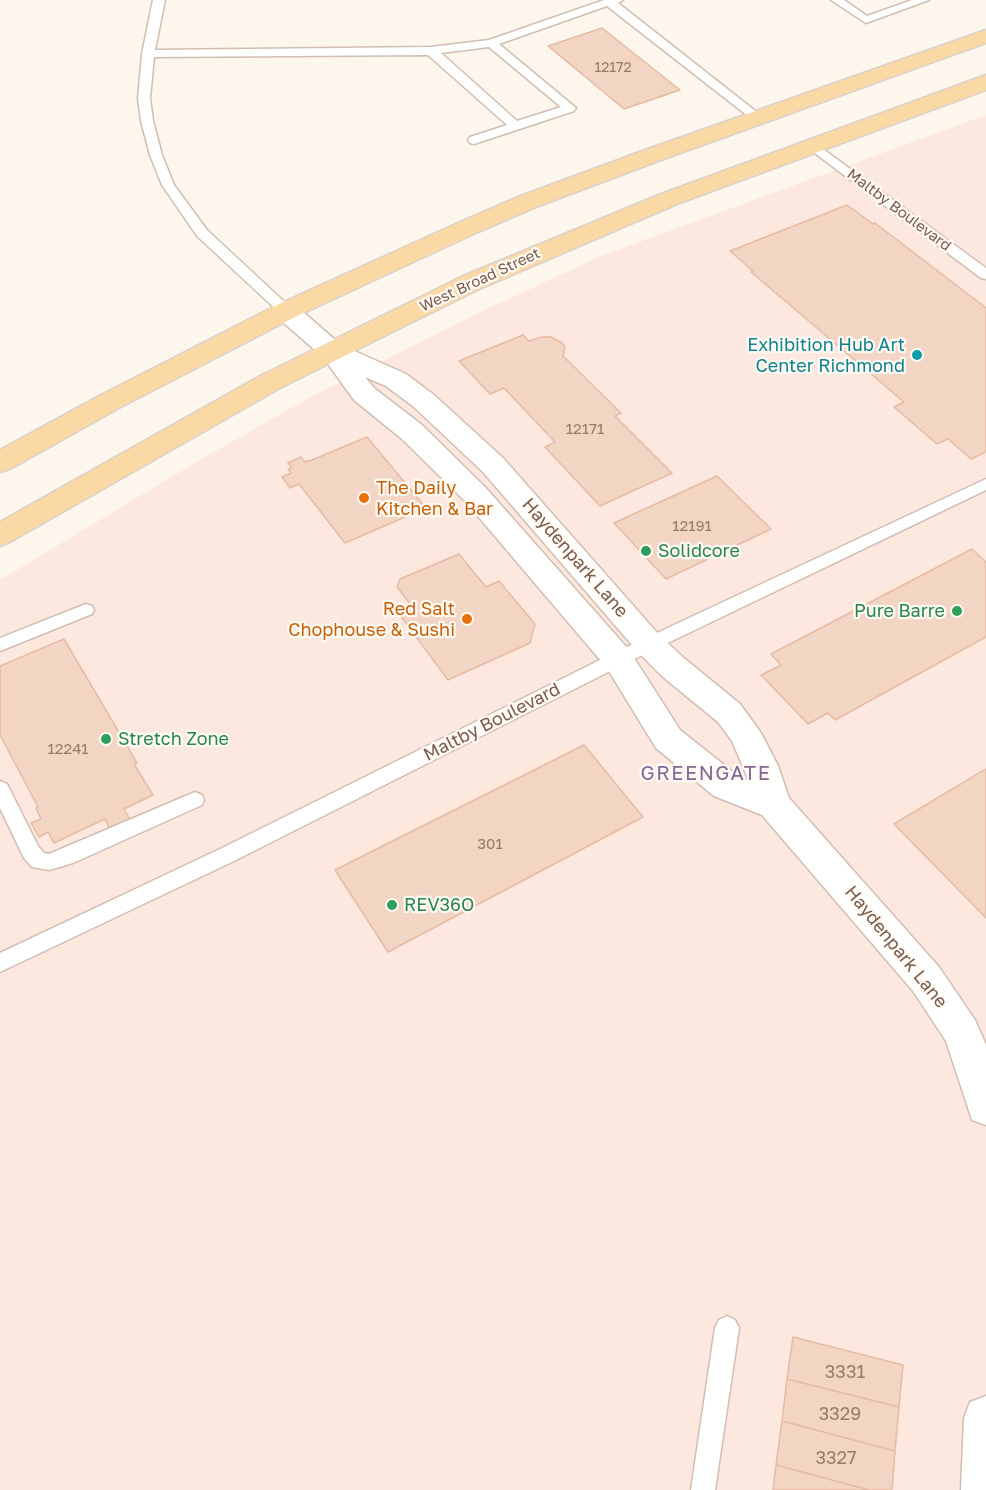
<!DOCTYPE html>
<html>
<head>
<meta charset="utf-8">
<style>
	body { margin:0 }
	canvas { display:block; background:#fdf6ec }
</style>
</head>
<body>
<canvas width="986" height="1490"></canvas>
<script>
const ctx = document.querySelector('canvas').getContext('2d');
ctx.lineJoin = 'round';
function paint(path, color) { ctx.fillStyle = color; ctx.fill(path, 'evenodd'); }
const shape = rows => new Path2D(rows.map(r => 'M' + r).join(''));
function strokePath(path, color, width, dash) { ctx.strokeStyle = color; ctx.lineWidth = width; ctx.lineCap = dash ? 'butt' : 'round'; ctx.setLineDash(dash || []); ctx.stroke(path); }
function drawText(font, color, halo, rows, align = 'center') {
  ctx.font = font + ' "Golos Text",sans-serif'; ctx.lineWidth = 4.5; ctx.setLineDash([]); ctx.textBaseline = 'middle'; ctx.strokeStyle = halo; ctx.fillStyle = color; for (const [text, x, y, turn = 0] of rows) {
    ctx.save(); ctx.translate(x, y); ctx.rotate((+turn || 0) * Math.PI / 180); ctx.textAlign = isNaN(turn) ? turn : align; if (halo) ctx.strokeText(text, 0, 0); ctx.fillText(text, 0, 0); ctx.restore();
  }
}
paint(shape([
	[986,115,986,1490,0,1490,0,580,198,461,307,399,487,309,601,256]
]), '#fde8e0');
const building = shape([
	[602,28,680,90,624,109,548,46,602,28],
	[847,205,873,224,875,223,986,308,986,452,971,459,948,439,937,444,894,407,904,402,751,272,753,271,730,251,847,205],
	[523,335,529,341,542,337,551,337,562,343,565,347,563,356,621,413,615,416,672,473,600,506,545,447,555,442,504,388,490,394,459,361,523,335],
	[367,437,426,508,345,543,299,484,290,488,282,477,291,473,288,469,292,468,288,463,301,457,305,462,312,460,367,437],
	[717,476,771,529,666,579,614,523,717,476],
	[972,549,986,562,986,637,835,720,828,713,808,724,761,675,781,665,771,654,972,549],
	[459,554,486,587,499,581,535,624,530,643,448,680,400,615,414,609,397,587,400,579,459,554],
	[64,639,137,763,134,764,153,795,124,809,132,823,111,832,105,819,54,843,48,832,39,837,31,823,41,819,36,808,38,807,0,735,0,666,64,639],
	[584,745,643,817,388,952,335,870,584,745],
	[986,769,986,918,894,824,986,769],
	[793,1337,903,1365,899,1407,787,1379,793,1337],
	[787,1379,899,1407,895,1451,782,1421,787,1379],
	[782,1421,895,1451,892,1490,869,1490,776,1465,782,1421],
	[776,1465,869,1490,773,1490,776,1465]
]);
paint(building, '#f3d5c3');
strokePath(building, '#e6bba3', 1.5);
const lane = shape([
	[153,0,165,0,155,50,431,47,489,40,604,0,623,0,618,3,763,117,761,120,753,120,607,6,499,44,576,108,574,111,474,144,470,143,468,140,470,137,507,125,428,55,154,57,150,98,153,121,162,155,174,185,207,230,291,308,293,311,286,315,281,314,197,236,162,185,150,155,141,121,138,98,142,54,153,0],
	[489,47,561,107,517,121,441,53,489,47],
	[831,0,844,0,867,16,912,0,929,0,866,23,831,0],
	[812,141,986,268,986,279,981,278,808,148,806,145,808,142,812,141],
	[986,479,986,490,624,664,234,861,0,972,0,953,220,849,612,654,986,479],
	[86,604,92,606,94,610,92,614,0,651,0,638,86,604],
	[0,781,7,784,38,846,44,853,49,854,188,795,195,792,202,795,204,800,202,805,73,863,49,870,32,867,24,858,0,808,0,781],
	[727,1316,735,1320,739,1328,715,1490,691,1490,715,1328,719,1320,727,1316]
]);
const street = shape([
	[286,303,295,305,341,345,406,374,434,395,503,458,660,636,685,659,740,704,761,733,778,766,789,798,939,967,975,1020,986,1045,986,1125,972,1120,946,1041,913,991,762,815,714,796,656,748,607,668,465,501,402,439,354,400,323,357,277,317,273,311,277,305,286,303],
	[365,377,386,386,414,407,483,472,638,652,663,677,718,722,732,741,749,781,738,776,680,730,629,650,485,487,422,425,374,388,365,377],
	[986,1396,986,1490,961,1490,964,1418,970,1402,986,1396]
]);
const primary = shape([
	[986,30,986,43,661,160,536,207,478,232,295,317,119,408,10,469,0,472,0,450,99,396,277,305,460,222,518,197,645,150,986,30],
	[986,75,986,90,677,204,479,289,280,388,10,542,0,546,0,522,260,376,461,277,661,194,986,75]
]);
strokePath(lane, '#d1beb0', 3);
strokePath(street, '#d1beb0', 3);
strokePath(primary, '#dad1cd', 3);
paint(lane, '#fff');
paint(street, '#fff');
paint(primary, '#fbd9a5');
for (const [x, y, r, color] of [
	[917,355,6,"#0f9aa8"],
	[364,498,6,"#e8710a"],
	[646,551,6,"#2e9e5b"],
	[957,611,6,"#2e9e5b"],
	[467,619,6,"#e8710a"],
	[106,739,6,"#2e9e5b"],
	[392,905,6,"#2e9e5b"]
]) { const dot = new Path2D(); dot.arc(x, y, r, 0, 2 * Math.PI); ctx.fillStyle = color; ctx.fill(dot); strokePath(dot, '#fffaf3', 2); }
drawText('14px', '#987a6a', null, [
	["12172",613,68]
]);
drawText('15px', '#7a5c4d', '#fffaf3', [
	["Maltby Boulevard",899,210,37],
	["West Broad Street",480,280,-25]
]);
drawText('15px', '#987a6a', null, [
	["12171",585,429],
	["12191",692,526],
	["12241",68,749],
	["301",490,844]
]);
drawText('18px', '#0d838f', '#fffaf3', [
	["Exhibition Hub Art",905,345],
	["Center Richmond",905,366]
], 'right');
drawText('18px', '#c56008', '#fffaf3', [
	["The Daily",376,488],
	["Kitchen & Bar",376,509],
	["Red Salt",455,609,"right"],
	["Chophouse & Sushi",455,630,"right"]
], 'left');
drawText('18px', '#27864d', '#fffaf3', [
	["Solidcore",658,551],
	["Pure Barre",945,611,"right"],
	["Stretch Zone",118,739],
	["REV36O",404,905]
], 'left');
drawText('18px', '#7a5c4d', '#fffaf3', [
	["Haydenpark Lane",575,558,49],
	["Maltby Boulevard",492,722,-27],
	["Haydenpark Lane",896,947,51]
]);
drawText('18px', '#987a6a', null, [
	["3331",845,1372],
	["3329",840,1414],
	["3327",836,1458]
]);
ctx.letterSpacing = '1.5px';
drawText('20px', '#846695', '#fffaf3', [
	["GREENGATE",706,774]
]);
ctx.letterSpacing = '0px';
</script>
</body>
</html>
